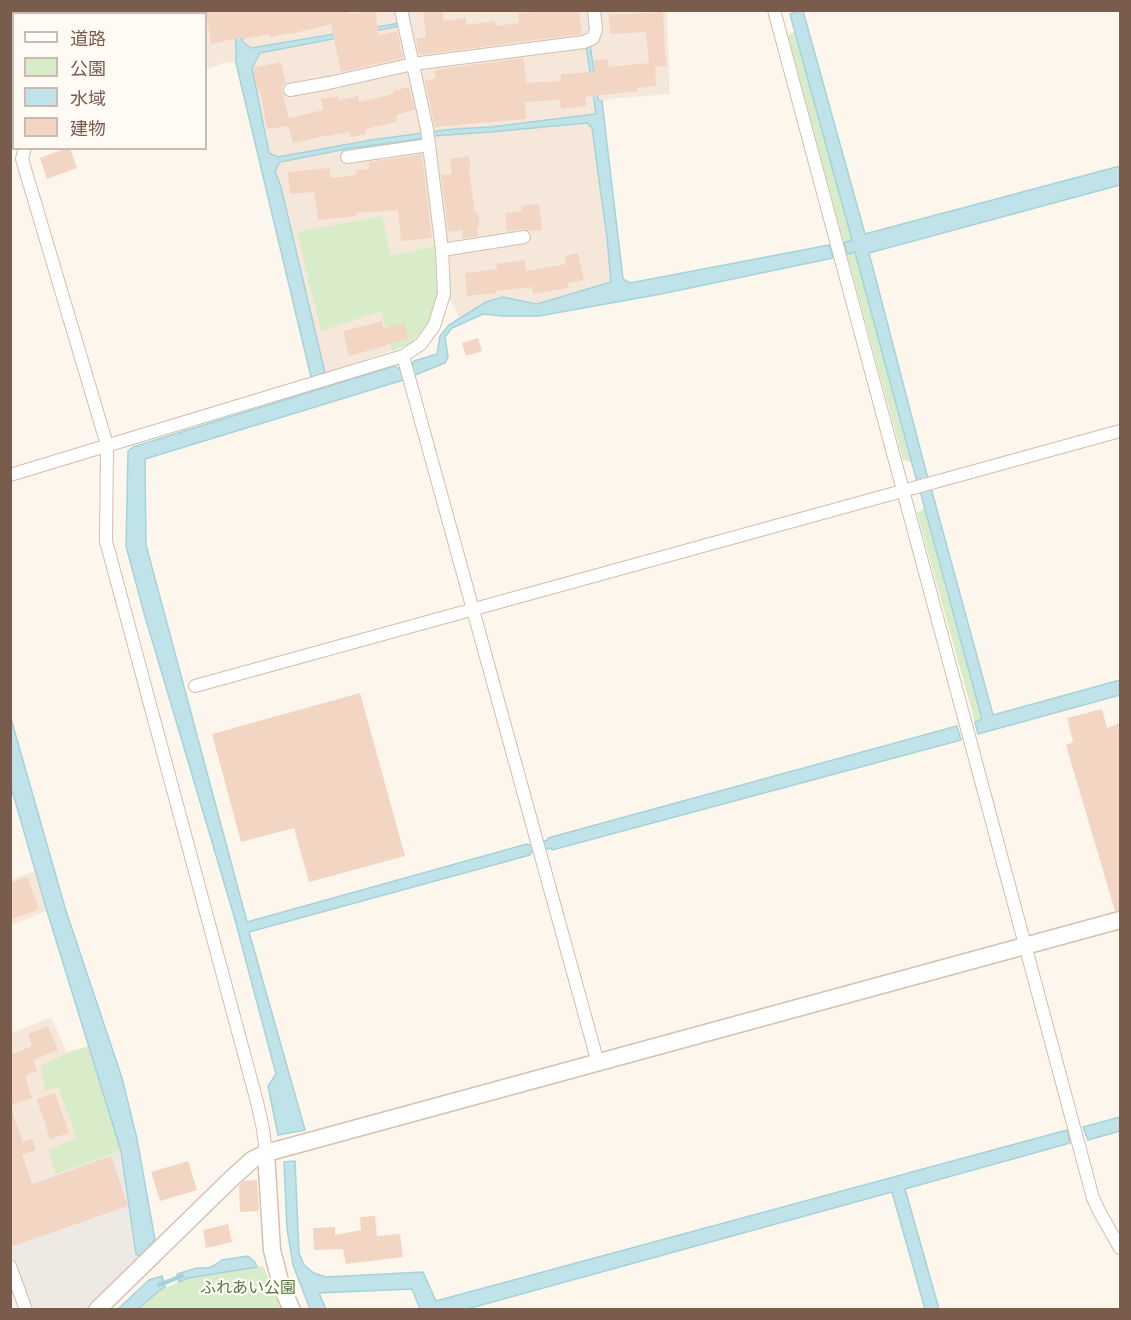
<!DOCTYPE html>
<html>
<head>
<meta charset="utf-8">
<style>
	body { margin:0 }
	#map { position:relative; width:1131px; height:1320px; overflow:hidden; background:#fdf6ec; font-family:"DejaVu Sans","Noto Sans JP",sans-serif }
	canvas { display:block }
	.frame { position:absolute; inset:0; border:12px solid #7a5c4d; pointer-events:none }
	.legend { position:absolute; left:12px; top:12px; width:195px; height:138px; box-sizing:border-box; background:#fffaf3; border:2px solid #cabbb1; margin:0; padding:8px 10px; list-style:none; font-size:18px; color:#7a5c4d }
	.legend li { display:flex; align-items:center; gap:12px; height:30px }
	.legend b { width:30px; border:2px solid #cabbb1 }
</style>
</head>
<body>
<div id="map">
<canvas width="1131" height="1320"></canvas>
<div class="frame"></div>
<ul class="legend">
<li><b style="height:8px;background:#fff"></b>道路</li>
<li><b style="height:16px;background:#d8ecc9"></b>公園</li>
<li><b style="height:16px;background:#bfe3e8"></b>水域</li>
<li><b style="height:16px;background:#f3d5c3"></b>建物</li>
</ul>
</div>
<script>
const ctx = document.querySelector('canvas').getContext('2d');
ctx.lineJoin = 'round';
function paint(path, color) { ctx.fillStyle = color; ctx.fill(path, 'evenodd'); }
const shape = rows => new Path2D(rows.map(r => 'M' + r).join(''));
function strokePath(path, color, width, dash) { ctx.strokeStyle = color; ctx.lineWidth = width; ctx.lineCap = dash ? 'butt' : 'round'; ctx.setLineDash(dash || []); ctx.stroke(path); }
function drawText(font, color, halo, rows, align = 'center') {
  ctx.font = font + ' "DejaVu Sans","Noto Sans JP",sans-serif'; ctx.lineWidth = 4.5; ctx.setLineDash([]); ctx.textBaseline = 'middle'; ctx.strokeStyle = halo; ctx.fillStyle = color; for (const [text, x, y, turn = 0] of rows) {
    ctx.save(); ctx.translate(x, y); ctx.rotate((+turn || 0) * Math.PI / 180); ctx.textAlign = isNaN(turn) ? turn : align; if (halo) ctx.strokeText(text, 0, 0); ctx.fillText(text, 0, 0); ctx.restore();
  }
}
paint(shape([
	[164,10,667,11,670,94,608,99,599,105,614,290,539,309,496,305,461,320,450,300,446,305,441,328,429,324,410,344,391,351,322,374,246,63,229,62,206,69,206,14,158,14],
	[35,871,47,911,11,925,11,880],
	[51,1017,67,1052,89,1046,121,1151,11,1189,10,1034]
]), '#f5e8da');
paint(shape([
	[121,1151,136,1254,140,1256,85,1309,30,1309,11,1254,10,1189]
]), '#efe9e4');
paint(shape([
	[795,31,852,241,844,243,788,36],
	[382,216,391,256,434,246,437,291,429,324,410,344,392,351,381,311,321,331,297,232],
	[855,252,912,462,903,460,847,254],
	[924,508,982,720,975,722,917,513],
	[89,1046,121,1151,55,1174,49,1150,77,1138,58,1087,45,1091,41,1066,67,1053],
	[263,1266,282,1309,138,1310,160,1290,188,1278]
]), '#d8ecc9');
const water = shape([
	[227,11,232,11,243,42,251,48,400,23,400,26,260,53,252,68,269,153,278,157,371,140,453,129,490,127,596,114,586,45,590,44,598,100,602,101,623,279,630,283,829,245,833,258,661,294,539,316,503,316,483,314,452,328,445,337,448,357,445,363,400,381,145,459,146,545,247,922,527,844,528,845,548,840,548,838,957,726,961,740,552,850,551,848,530,853,530,855,249,932,305,1130,278,1135,268,1086,276,1074,234,916,144,613,126,546,128,451,133,447,394,366,401,370,411,366,414,361,437,354,440,336,449,325,486,302,503,297,537,304,611,282,607,238,592,128,587,123,490,132,433,136,406,141,351,148,280,162,275,171,281,187,325,373,311,377,236,63,236,43,227,11],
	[800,11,803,11,865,234,1120,166,1120,185,869,253,928,479,917,482,855,252,847,254,844,243,852,240,790,14,800,11],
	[931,488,993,715,1120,680,1120,695,978,734,975,722,982,719,920,491,931,488],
	[10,715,66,911,122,1078,137,1139,155,1240,140,1256,136,1254,121,1151,47,911,11,787,10,715],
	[1120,1117,1120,1131,1088,1140,1083,1127,1120,1117],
	[1067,1130,1070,1143,905,1189,939,1309,925,1309,892,1192,467,1309,420,1309,412,1289,319,1293,326,1309,310,1309,293,1265,287,1229,284,1162,295,1161,299,1253,304,1265,314,1273,326,1277,423,1272,436,1301,1067,1130],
	[248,1256,255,1262,257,1267,188,1278,179,1282,177,1274,197,1268,208,1268,215,1265,222,1260,248,1256],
	[162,1276,165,1287,160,1290,138,1309,118,1309,149,1280,162,1276]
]);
paint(water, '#bfe3e8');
strokePath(water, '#a5d3da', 1.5);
strokePath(shape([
	[159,1285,182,1276]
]), '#a5d3da', 4.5);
paint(shape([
	[204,10,350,10,350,14,375,10,379,35,397,31,403,58,341,72,331,24,291,34,290,33,269,37,269,34,243,39,243,37,211,44,206,14],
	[423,10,442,10,444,21,466,18,466,25,495,21,495,26,519,23,518,13,579,10,582,34,419,55,416,39,426,37],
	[663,12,666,66,655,67,656,86,637,88,638,91,585,97,586,106,561,109,560,100,525,102,526,119,435,127,425,81,436,78,434,70,523,58,527,83,561,81,561,74,595,72,594,60,608,59,609,67,649,63,646,32,610,34,609,15],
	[281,62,286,83,282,86,282,91,289,118,323,110,321,99,338,96,339,100,358,96,359,102,393,94,393,91,409,87,415,110,396,115,397,122,365,129,366,134,351,137,349,132,328,136,328,135,293,143,288,126,267,129,260,91,258,92,253,68],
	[66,148,70,148,77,168,47,179,40,158],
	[422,154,432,238,401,241,398,210,356,213,356,216,318,220,314,192,290,194,288,172,329,168,331,178,357,175,356,170,369,169,369,162],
	[469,156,471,168,469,169,475,213,478,212,480,227,477,227,478,236,463,238,462,230,448,232,441,175,452,174,450,159],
	[539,204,542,230,530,231,523,229,507,231,505,213,522,211,521,206],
	[578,253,584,280,568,283,568,288,533,294,532,287,496,291,496,293,467,296,465,273,497,269,496,264,525,260,526,271,566,264,565,256],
	[382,321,383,328,405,323,408,339,387,344,388,345,349,356,343,331],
	[478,338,482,351,466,356,462,343],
	[360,693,405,856,309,882,294,828,241,842,212,734],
	[1102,709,1107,728,1120,723,1120,910,1115,911,1066,745,1073,742,1067,718],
	[27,877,39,909,10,920,10,883],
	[48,1026,58,1050,33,1060,37,1071,25,1076,32,1098,10,1105,10,1055,32,1046,28,1034],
	[55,1093,69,1133,50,1139,37,1099],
	[10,1112,12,1112,23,1142,32,1139,36,1150,22,1155,32,1184,111,1156,128,1206,10,1247],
	[188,1161,197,1190,160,1201,151,1172],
	[257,1180,259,1211,240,1212,239,1186,244,1181],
	[375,1216,377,1236,400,1234,403,1257,346,1264,343,1249,314,1250,313,1228,335,1227,335,1235,361,1230,360,1217],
	[228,1224,232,1242,206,1248,203,1230]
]), '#f3d5c3');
const street = shape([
	[774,10,1093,1198,1099,1211,1120,1248],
	[173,14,182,10],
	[10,46,14,56],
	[290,90,329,83,413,64,584,42,593,38,596,30,594,10],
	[25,148,22,159,107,445,106,541,257,1102,263,1129,266,1153],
	[347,157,429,145],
	[442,250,524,237],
	[403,356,598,1063],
	[10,475,403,356,421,344,434,326,444,294,442,250,427,129,401,10],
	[195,686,1120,431],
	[10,1266,26,1310]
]);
const secondary = shape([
	[266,1153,272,1250,281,1285,292,1310],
	[97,1310,230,1180,252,1160,266,1153,1120,920]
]);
strokePath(street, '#d1beb0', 14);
strokePath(secondary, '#d6c0b0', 19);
strokePath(street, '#fff', 12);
strokePath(secondary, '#fff', 16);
drawText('16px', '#537a41', '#fffaf3', [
	["ふれあい公園",248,1289]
]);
</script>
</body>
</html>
